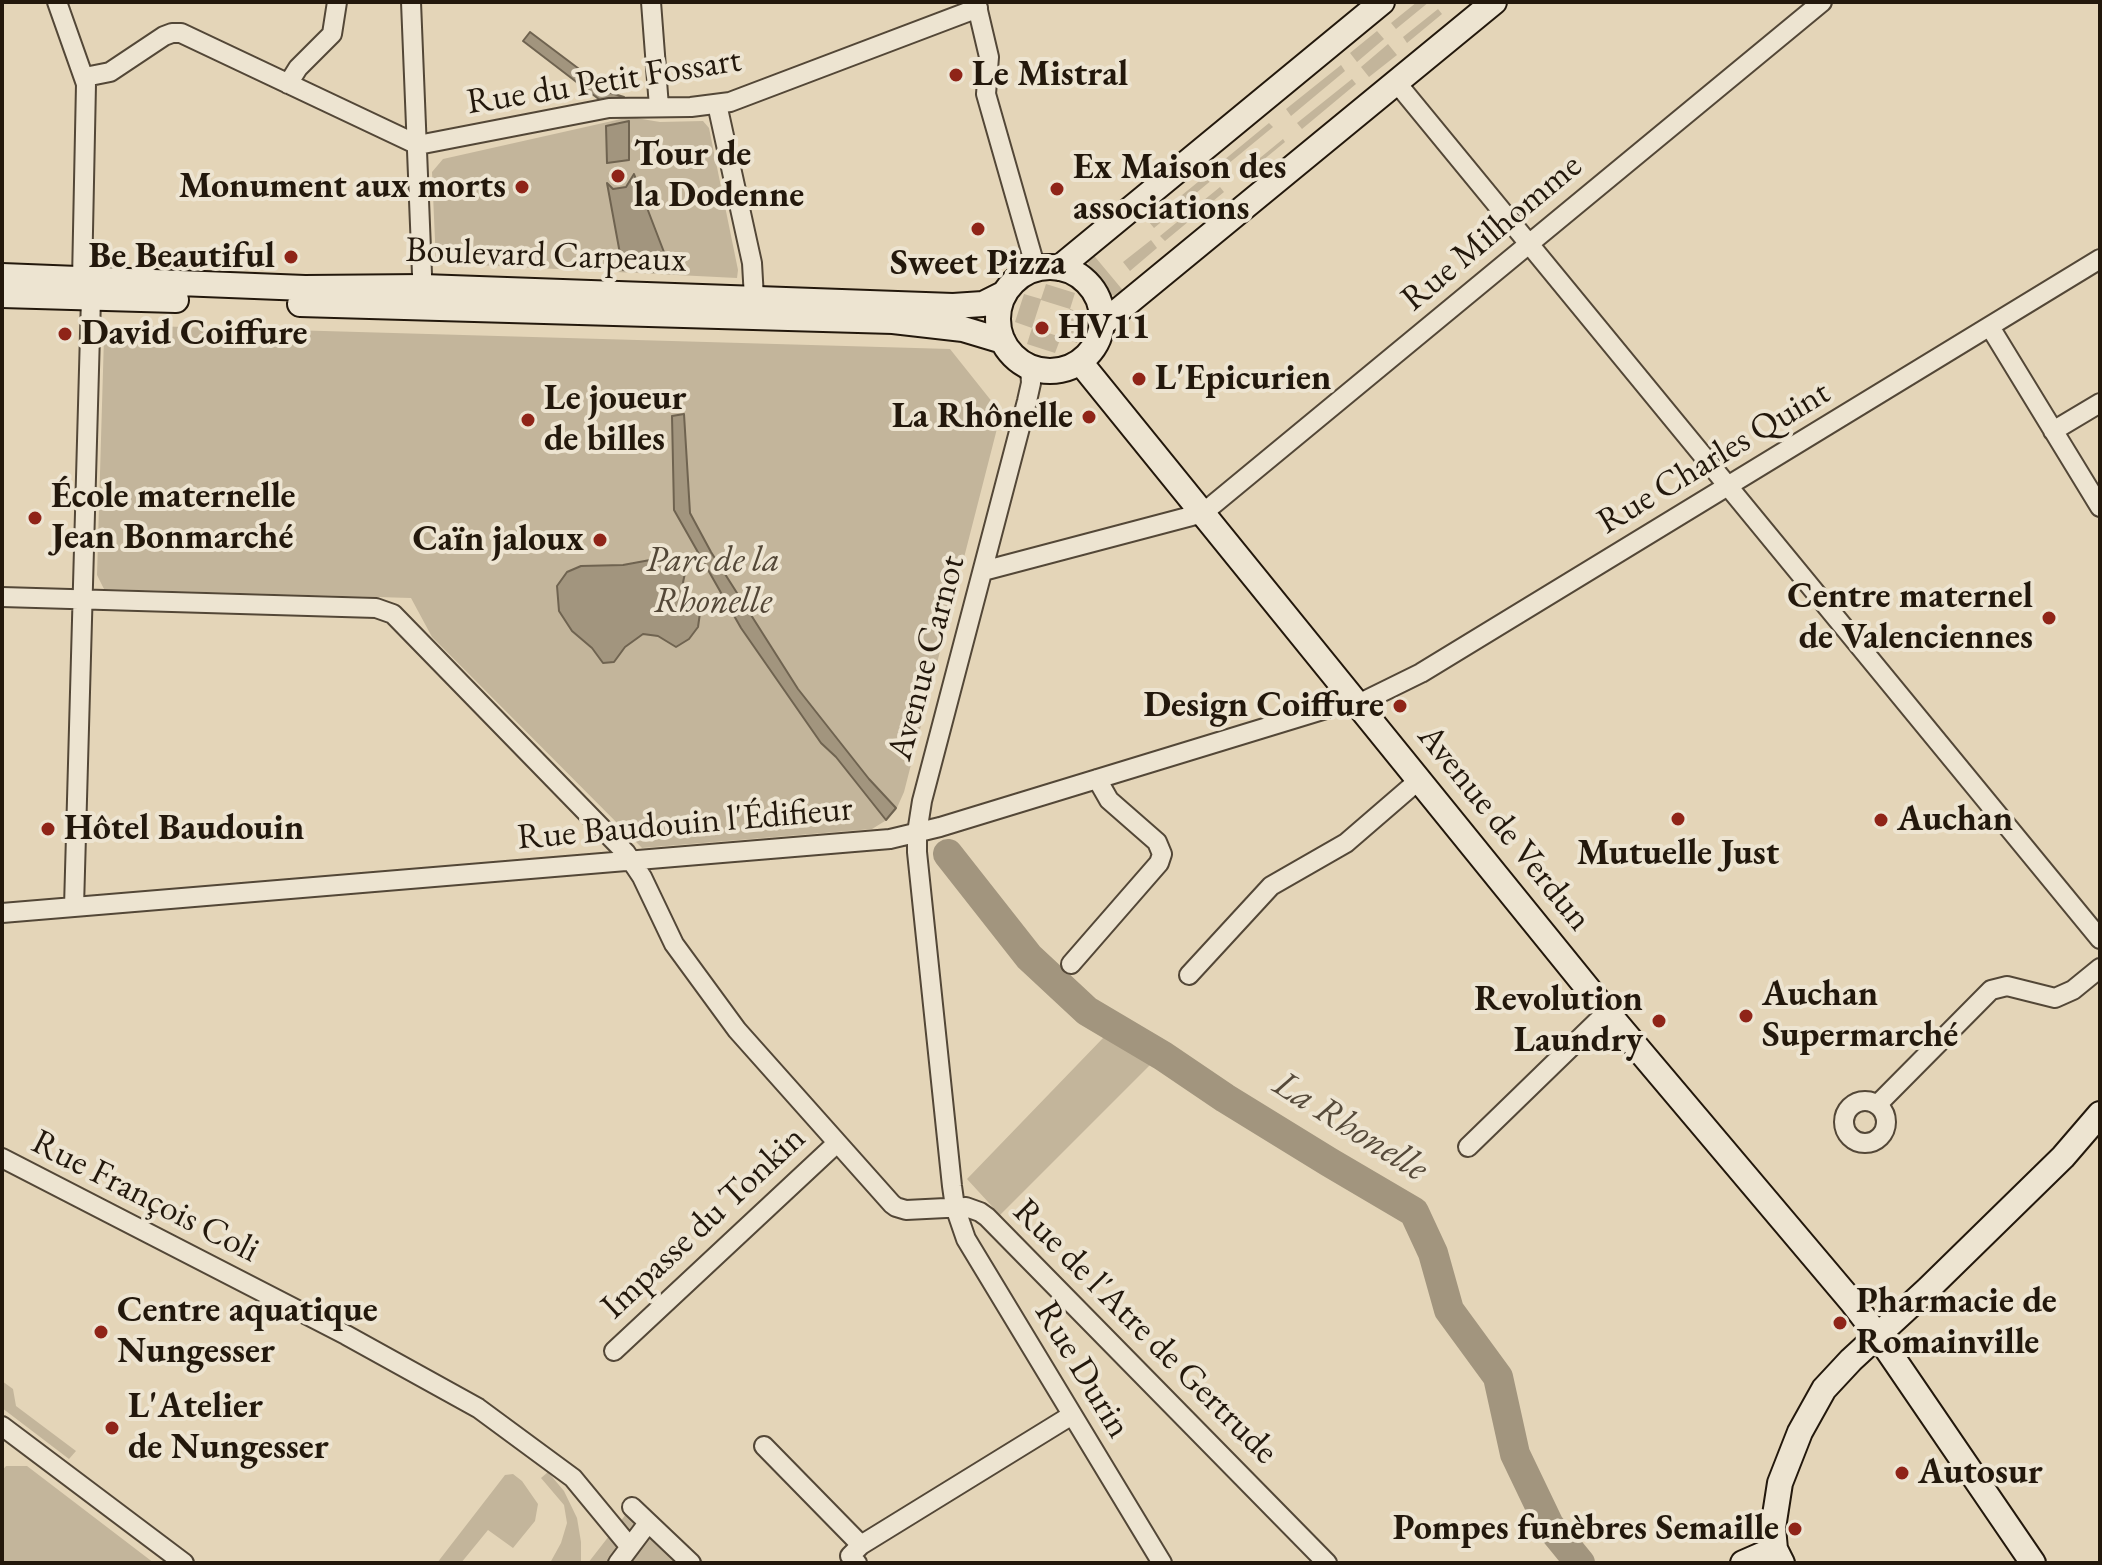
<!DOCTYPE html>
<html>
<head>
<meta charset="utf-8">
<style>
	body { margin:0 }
	#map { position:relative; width:2102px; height:1565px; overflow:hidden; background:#e4d5b8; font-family:"EB Garamond",serif }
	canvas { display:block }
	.frame { position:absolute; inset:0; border:4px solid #23180c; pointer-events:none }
</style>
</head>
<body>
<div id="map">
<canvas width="2102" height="1565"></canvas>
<div class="frame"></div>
</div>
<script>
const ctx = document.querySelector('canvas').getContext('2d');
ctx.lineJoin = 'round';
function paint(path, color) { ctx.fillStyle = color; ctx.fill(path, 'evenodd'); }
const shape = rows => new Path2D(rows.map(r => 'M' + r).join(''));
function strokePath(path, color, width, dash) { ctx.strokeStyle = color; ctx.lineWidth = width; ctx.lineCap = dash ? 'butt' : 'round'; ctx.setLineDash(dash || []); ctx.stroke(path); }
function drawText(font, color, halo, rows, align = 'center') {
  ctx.font = font + ' "EB Garamond",serif'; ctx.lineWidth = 8; ctx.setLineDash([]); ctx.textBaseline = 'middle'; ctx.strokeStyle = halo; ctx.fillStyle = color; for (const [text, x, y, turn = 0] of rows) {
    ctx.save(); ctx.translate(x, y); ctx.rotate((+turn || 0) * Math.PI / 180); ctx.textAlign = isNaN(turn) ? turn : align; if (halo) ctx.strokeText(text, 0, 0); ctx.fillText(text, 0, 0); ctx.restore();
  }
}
paint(shape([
	[1417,2,1429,2,1396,29,1391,23],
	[1438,9,1442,14,1407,43,1403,37],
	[1377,31,1384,39,1357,62,1350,53],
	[1388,44,1397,55,1369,77,1361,67],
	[1341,65,1345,71,1291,116,1286,109],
	[1352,79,1356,84,1302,129,1297,123],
	[630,117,660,122,703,121,709,128,738,270,737,278,436,263,432,172,443,159],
	[1269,123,1273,127,1228,164,1224,160],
	[1283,139,1285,142,1240,179,1238,176],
	[1209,173,1213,179,1154,228,1149,222],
	[1220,187,1224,192,1165,241,1160,236],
	[1151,240,1157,248,1130,271,1123,262],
	[1091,252,1126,294,1115,296,1108,294,1091,275,1088,262],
	[1046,284,1075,293,1070,309,1086,314,1077,343,1061,337,1055,353,1027,344,1032,328,1015,322,1024,294,1041,299],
	[1041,300,1070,309,1061,337,1032,328],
	[115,325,950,349,1001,413,904,792,896,810,885,821,872,829,642,848,432,637,411,598,104,589,97,575,104,337],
	[1104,1037,1154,1061,1000,1215,967,1179],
	[2,1381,13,1389,16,1406,76,1451,69,1459,2,1408],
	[6,1466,27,1466,154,1563,2,1563,2,1471],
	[548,1472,564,1491,577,1518,581,1542,581,1563,550,1563,561,1543,567,1523,564,1505,541,1478],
	[513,1474,522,1481,538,1504,535,1521,513,1548,488,1530,461,1563,437,1563,505,1475],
	[637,1500,705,1563,588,1563]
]), '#c3b59b');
const water = shape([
	[530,32,611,93,624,97,600,100,523,41,530,32],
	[629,121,629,160,607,163,606,126,629,121],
	[634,174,672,273,623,270,607,183,613,189,626,187,634,174],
	[684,414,690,513,711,552,798,689,869,779,896,808,886,820,836,757,821,743,741,628,674,510,672,416,684,414],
	[661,558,678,562,682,565,687,564,682,587,700,613,698,627,689,639,676,647,658,636,643,634,625,647,614,662,603,663,592,648,572,631,559,611,557,586,567,572,581,566,623,565,661,558]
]);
paint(water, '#a2957e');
strokePath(water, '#6f6350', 2);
strokePath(shape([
	[948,854,1029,957,1087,1011,1163,1056,1225,1098,1329,1162,1414,1212,1433,1253,1449,1310,1498,1377,1515,1454,1549,1525,1580,1563]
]), '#a2957e', 30);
const street = shape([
	[57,2,86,84,82,280,91,298,74,907],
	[411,2,423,299],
	[651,2,659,107],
	[976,2,989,57,986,94,1036,269],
	[85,77,110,72,164,36,172,33,181,33,418,145,609,108,691,107,730,102,978,8],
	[1396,82,2100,939],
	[288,84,298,68,332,34,337,2],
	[717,104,752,263,754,298],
	[1990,327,2100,507],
	[1030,367,1031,383,1027,401,922,801,917,833,917,852,952,1186,955,1207,966,1239,1162,1563],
	[2053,431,2100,403],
	[983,571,1203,513,1822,2],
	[2,597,376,608,393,614,626,853,642,877,674,944,737,1030,892,1204,896,1207,906,1210,966,1207,980,1212,987,1217,1327,1563],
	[1358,704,1421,673,2100,259],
	[2,913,890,839,940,827,1336,706,1353,697],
	[1071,964,1159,863,1162,854,1157,842,1109,800,1097,779],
	[1189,975,1271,886,1346,843,1419,780],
	'1844 1122a21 21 0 1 1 42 0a21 21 0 1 1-42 0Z',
	[1877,1105,1991,990,2007,986,2055,998,2073,990,2100,968],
	[1468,1147,1607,1012],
	[2,1158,346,1335,478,1408,573,1478,630,1547],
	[614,1351,837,1143],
	[2,1426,184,1563],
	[764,1446,861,1545,850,1556,857,1563],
	[632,1507,691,1563],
	[861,1545,1072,1415],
	[618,1563,648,1523]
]);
const secondary = shape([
	'998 319a52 52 0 1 1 104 0a52 52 0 1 1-104 0Z',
	[1059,268,1382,2],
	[2,276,305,288,423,287,953,306,983,304,1005,293],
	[2,295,176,300],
	[300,304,893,321,963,329,1003,341],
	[1102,324,1494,2],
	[1080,362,1607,1012,1852,1302,1878,1336,2033,1563],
	[1743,1563,1775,1549],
	[1782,1563,1775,1549,1773,1528,1780,1483,1800,1432,1824,1389,1851,1360,1928,1289,2063,1157,2100,1114]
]);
strokePath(street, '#534737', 22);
strokePath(secondary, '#23180c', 28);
strokePath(street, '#ede4d1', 18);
strokePath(secondary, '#ede4d1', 24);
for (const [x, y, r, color] of [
	[956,75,8,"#8f2418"],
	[618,176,8,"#8f2418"],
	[522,187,8,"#8f2418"],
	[1057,189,8,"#8f2418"],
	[978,229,8,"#8f2418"],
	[291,257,8,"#8f2418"],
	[1042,328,8,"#8f2418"],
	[65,334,8,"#8f2418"],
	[1139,379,8,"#8f2418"],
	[1089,417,8,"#8f2418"],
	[528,420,8,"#8f2418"],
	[35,518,8,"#8f2418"],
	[600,540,8,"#8f2418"],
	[2049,618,8,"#8f2418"],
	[1400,706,8,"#8f2418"],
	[1678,819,8,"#8f2418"],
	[1881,820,8,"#8f2418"],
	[48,829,8,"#8f2418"],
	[1746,1016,8,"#8f2418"],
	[1659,1021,8,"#8f2418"],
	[1840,1323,8,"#8f2418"],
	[101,1332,8,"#8f2418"],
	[112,1428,8,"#8f2418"],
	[1902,1473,8,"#8f2418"],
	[1795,1529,8,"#8f2418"]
]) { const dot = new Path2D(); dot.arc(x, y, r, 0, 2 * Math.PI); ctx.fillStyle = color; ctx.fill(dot); strokePath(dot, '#ede4d1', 3); }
drawText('bold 36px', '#23180c', '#ede4d1', [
	["Le Mistral",972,75],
	["Tour de",634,155],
	["la Dodenne",634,196],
	["Ex Maison des",1073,168],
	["associations",1073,209],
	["Monument aux morts",506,187,"right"],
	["Be Beautiful",275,257,"right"],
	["Sweet Pizza",978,264,"center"],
	["HV11",1058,328],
	["David Coiffure",81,334],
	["L'Epicurien",1155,379],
	["Le joueur",544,399],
	["de billes",544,440],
	["La Rhônelle",1073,417,"right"],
	["École maternelle",51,497],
	["Jean Bonmarché",51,538],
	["Caïn jaloux",584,540,"right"],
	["Centre maternel",2033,597,"right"],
	["de Valenciennes",2033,638,"right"],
	["Design Coiffure",1384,706,"right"],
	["Auchan",1897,820],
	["Hôtel Baudouin",64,829],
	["Mutuelle Just",1678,854,"center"],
	["Auchan",1762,995],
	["Supermarché",1762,1036],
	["Revolution",1643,1000,"right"],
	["Laundry",1643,1041,"right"],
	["Pharmacie de",1856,1302],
	["Romainville",1856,1343],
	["Centre aquatique",117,1311],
	["Nungesser",117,1352],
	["L'Atelier",128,1407],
	["de Nungesser",128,1448],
	["Autosur",1918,1473],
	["Pompes funèbres Semaille",1779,1529,"right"]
], 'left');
drawText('36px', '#23180c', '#ede4d1', [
	["Rue du Petit Fossart",604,82,-9],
	["Rue Milhomme",1492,233,-40],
	["Boulevard Carpeaux",546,256,2],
	["Rue Charles Quint",1714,458,-31],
	["Avenue Carnot",927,658,-75],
	["Rue Baudouin l'Édifieur",685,824,-5],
	["Avenue de Verdun",1504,828,51],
	["Rue François Coli",145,1197,27],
	["Impasse du Tonkin",704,1223,-43],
	["Rue de l'Atre de Gertrude",1145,1332,45],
	["Rue Durin",1082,1370,59]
]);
drawText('italic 36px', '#534737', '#ede4d1', [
	["Parc de la",713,561],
	["Rhonelle",713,602]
]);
drawText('italic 38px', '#564a3a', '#ede4d1', [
	["La Rhonelle",1350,1127,32]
]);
</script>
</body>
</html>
